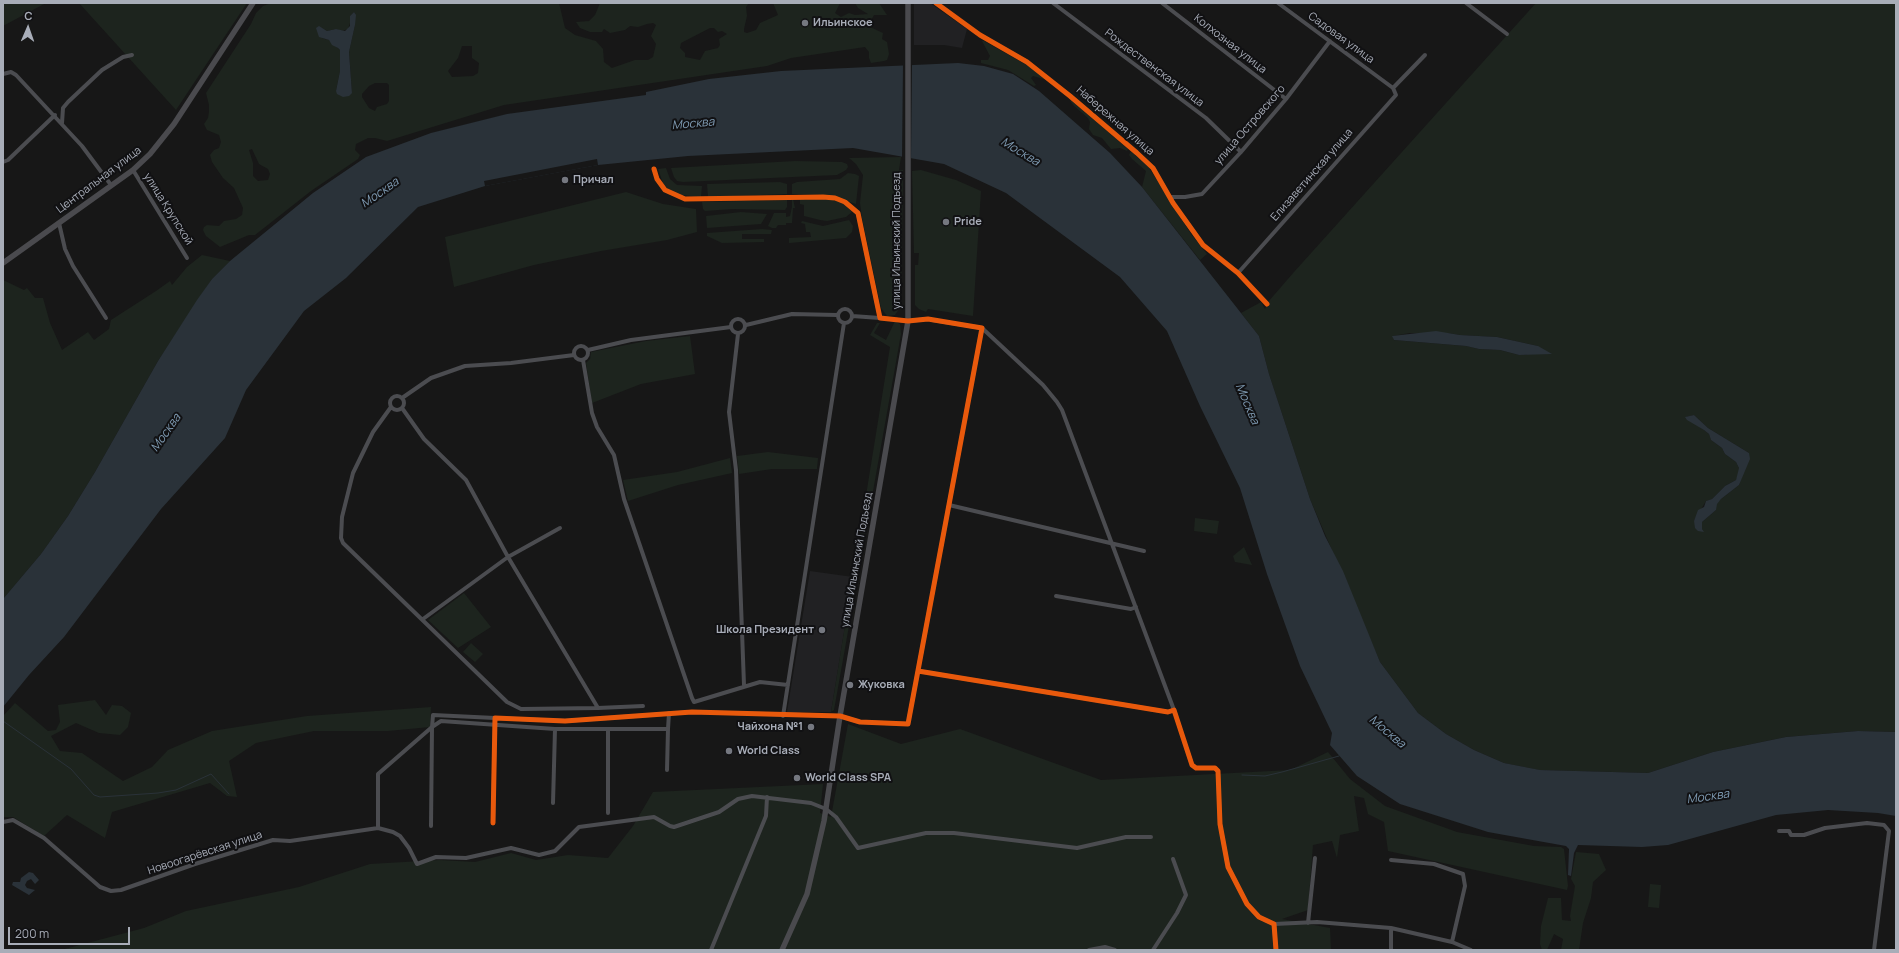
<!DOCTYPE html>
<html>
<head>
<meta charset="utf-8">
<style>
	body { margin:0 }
	#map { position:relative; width:1899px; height:953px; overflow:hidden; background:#171717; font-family:Manrope,sans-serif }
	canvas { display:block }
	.frame { position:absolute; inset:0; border:4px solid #a8adb8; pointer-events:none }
	.north { position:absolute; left:8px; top:8px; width:40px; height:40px; -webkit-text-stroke:3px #111113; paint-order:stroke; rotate:2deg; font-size:11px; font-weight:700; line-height:16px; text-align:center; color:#a8adb8 }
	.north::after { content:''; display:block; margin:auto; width:14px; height:18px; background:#a8adb8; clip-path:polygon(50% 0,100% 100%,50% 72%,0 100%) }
	.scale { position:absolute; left:8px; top:927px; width:122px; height:18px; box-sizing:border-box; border:2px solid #a8adb8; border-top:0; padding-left:5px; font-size:12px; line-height:14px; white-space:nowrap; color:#a8adb8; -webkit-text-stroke:3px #111113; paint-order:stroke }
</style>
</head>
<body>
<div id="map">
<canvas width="1899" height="953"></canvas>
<div class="frame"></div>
<div class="north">С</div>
<div class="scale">200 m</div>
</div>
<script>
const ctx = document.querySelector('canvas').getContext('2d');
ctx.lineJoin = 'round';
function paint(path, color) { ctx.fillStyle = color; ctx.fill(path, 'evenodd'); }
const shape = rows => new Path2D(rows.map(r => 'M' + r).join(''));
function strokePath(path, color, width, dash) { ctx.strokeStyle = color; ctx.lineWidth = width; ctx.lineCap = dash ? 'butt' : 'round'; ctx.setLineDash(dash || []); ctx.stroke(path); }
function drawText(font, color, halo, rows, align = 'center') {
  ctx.font = font + ' Manrope,sans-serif'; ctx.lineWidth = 4; ctx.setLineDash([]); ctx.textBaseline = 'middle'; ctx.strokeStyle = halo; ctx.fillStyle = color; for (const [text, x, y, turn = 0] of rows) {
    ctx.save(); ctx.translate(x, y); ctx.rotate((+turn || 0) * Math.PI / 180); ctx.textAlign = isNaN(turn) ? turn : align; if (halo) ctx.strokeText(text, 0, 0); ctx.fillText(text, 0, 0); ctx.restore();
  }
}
paint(shape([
	[914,3,930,3,967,29,962,48,944,45,914,45],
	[810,571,853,577,831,712,787,712]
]), '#212123');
paint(shape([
	[3,3,46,3,3,26],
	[79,3,247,3,176,110],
	[271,3,559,3,565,28,575,35,596,41,603,49,604,62,612,68,635,60,648,60,653,57,656,44,651,36,656,25,653,23,647,24,638,27,630,26,625,30,610,33,604,29,602,32,590,32,580,28,576,22,589,21,595,15,600,3,749,3,746,7,747,16,744,29,744,32,747,33,756,30,760,23,778,15,773,3,840,3,835,13,841,17,849,13,855,15,868,14,858,8,855,3,879,3,887,15,874,15,868,26,883,33,882,39,887,42,889,54,887,60,884,61,871,63,869,58,869,52,865,47,818,54,791,58,767,66,504,105,387,141,375,138,368,138,356,144,355,150,360,155,358,159,311,191,255,235,249,235,220,247,206,236,203,230,204,227,207,225,219,226,224,221,236,219,242,215,243,208,234,188,223,178,212,162,210,155,214,150,219,148,221,142,219,135,207,130,204,124,208,118,209,112,209,105,206,93,251,24,256,13,263,6],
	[354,12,355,15,355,25,349,52,352,93,336,91,340,71,340,50,329,40,322,38,322,28,327,31,336,29,342,31,348,29,350,23,350,16],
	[710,28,714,28,718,32,722,31,727,34,719,39,720,45,718,48,705,51,700,60,685,57,685,53,680,48,681,43],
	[462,46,472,46,472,58,479,63,478,73,473,76,452,77,448,71,458,58],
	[375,83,387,83,389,85,389,101,387,104,377,107,375,111,369,108,362,97,362,94,369,86],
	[252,149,259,164,268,169,270,174,268,180,258,181,253,176,253,163,249,150],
	[1536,3,1896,3,1896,732,1858,731,1786,737,1713,752,1648,773,1539,770,1504,763,1474,750,1446,734,1418,713,1380,662,1310,499,1269,374,1259,336,1241,313,1261,302,1265,309,1268,302,1294,272],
	[1410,333,1448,333,1460,335,1497,337,1538,346,1526,355,1519,355,1500,350,1479,349,1466,346,1394,340,1393,336],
	[1694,415,1708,428,1749,453,1739,485,1721,499,1716,504,1716,510,1702,522,1702,529,1704,531,1694,521,1706,501,1712,499,1725,486,1736,480,1739,474,1739,468,1736,462,1725,454,1722,448,1711,440,1709,434,1704,430,1686,417],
	[982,41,984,41,1032,68,1047,80,1033,76,1031,78,1036,85,1034,86,1008,70,981,63,981,60,988,60,990,56],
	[1071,100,1128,149,1127,151,1120,148,1111,149,1102,138,1093,135,1089,129,1090,122,1088,118,1074,106,1070,101],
	[1131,151,1148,166,1191,234,1207,254,1200,260,1142,187,1146,171,1132,159,1129,155],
	[901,157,899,170,903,170,901,306,895,315,887,316,881,308,862,218,860,203,863,175,856,164,849,158],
	[795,161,842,162,847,164,848,167,846,170,837,175,683,182,677,181,674,177,671,168],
	[666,168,670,179,677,185,702,186,701,197,681,195,668,189,663,183,658,169],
	[921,170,956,180,981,191,973,316,928,309,926,312,919,309,915,305,915,265,918,265,919,253,914,253,912,171],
	[848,173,855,174,859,176,856,204,828,195,792,194,792,184,797,182,840,179],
	[780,182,787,184,787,194,708,197,707,184],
	[626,192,663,204,696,209,697,232,667,240,601,251,534,265,454,287,445,237],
	[793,199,795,208,793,208,792,223,786,223,786,225,778,225,776,228,772,228,768,226,774,213,786,213,786,217,790,216,792,207,792,200],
	[800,199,833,200,844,203,852,212,846,217,827,221,820,220,804,216,804,205,800,204],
	[787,200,787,207,785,210,733,209,705,211,703,209,702,202],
	[741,212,767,214,761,224,707,228,706,216],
	[849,220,853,226,852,232,846,238,789,243,789,238,811,237,810,232,806,232,805,224,801,223,802,221,823,226],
	[762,229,772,230,771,234,742,234,742,239,764,239,764,242,722,243,707,236,707,233],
	[202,255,230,261,212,279,158,361,95,472,68,516,41,554,3,599,3,280,24,290,27,288,35,298,43,298,50,323,62,350,88,332,94,340,109,329,111,320,156,291,170,281,172,285,187,267],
	[895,321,900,324,901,334,834,710,831,712,890,347,870,335,877,323,880,323,874,333,886,340],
	[690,336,695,374,641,384,592,403,586,363,590,359,591,352,646,341],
	[768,452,818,458,817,469,772,469,739,474,737,456],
	[730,458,732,473,678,485,628,501,623,480,677,472],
	[1195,518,1219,521,1217,534,1194,531],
	[1244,547,1252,565,1235,562,1233,556],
	[464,593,491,627,458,648,428,620],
	[471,643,483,654,475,662,463,652],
	[95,700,106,715,112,705,122,706,131,713,128,727,120,735,99,733,76,723,51,736,60,751,82,753,123,781,152,767,168,750,212,731,307,716,431,707,430,727,388,731,314,731,256,743,229,761,237,797,227,796,210,783,112,812,105,838,67,815,44,836,13,817,3,817,3,716,15,703,48,731,56,730,60,722,58,705],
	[848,724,901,744,960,729,1101,780,1290,770,1328,752,1350,779,1385,806,1457,832,1534,846,1561,847,1564,849,1568,886,1567,890,1388,851,1384,822,1368,814,1364,798,1354,796,1359,831,1340,835,1337,858,1332,841,1313,845,1308,910,1282,919,1330,928,1331,950,61,950,144,928,186,911,299,887,370,864,439,860,475,862,511,853,536,860,568,855,608,858,633,826,653,792,823,784,820,813,831,817],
	[1576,852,1599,854,1606,870,1593,882,1591,898,1583,923,1579,950,1561,950,1563,939,1554,934,1547,950,1542,950,1540,944,1541,926,1548,898,1561,898,1562,920,1571,921,1570,916,1575,886,1571,879],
	[1650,884,1661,885,1659,908,1648,907]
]), '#1d241e');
paint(shape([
	[354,12,356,15,355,25,349,52,352,93,349,96,343,97,337,94,336,91,340,71,340,50,338,48,332,45,329,40,319,37,316,28,319,26,327,31,336,29,345,31,350,26,350,16],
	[958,63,984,66,1013,74,1039,91,1110,153,1142,187,1259,336,1269,374,1310,499,1325,536,1343,571,1380,662,1418,713,1446,734,1474,750,1504,763,1540,770,1648,773,1713,752,1786,737,1858,731,1896,732,1896,816,1878,813,1828,810,1776,815,1668,845,1642,847,1578,845,1574,853,1571,876,1568,875,1569,849,1566,846,1488,832,1400,804,1357,776,1330,745,1332,733,1300,666,1267,574,1240,488,1200,406,1167,331,1120,277,1006,193,944,164,853,148,688,156,598,165,485,186,418,207,346,278,304,311,246,390,225,438,161,509,64,637,29,675,3,707,3,599,41,554,68,516,95,472,158,361,197,300,212,279,230,261,313,193,366,157,431,133,507,114,646,95,646,92,709,79,781,71],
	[1436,331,1460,335,1497,337,1538,346,1552,354,1519,355,1500,350,1479,349,1466,346,1394,340,1392,336],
	[1694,415,1708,428,1749,453,1750,459,1739,485,1721,499,1717,504,1716,510,1702,522,1702,529,1704,532,1698,531,1695,528,1694,521,1698,510,1704,507,1706,501,1712,499,1725,486,1736,480,1739,468,1736,462,1725,454,1722,448,1711,440,1709,434,1704,430,1687,420,1685,417],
	[29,872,33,873,39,880,35,884,31,879,27,881,25,885,27,888,35,890,29,895,12,885,13,882,20,882,21,878]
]), '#2a3239');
paint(shape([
	[903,64,912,64,911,161,902,159],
	[597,159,598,165,485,186,484,181]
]), '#171717');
strokePath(shape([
	[3,721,71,769,94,795,100,797,158,793,176,790,211,774,229,794],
	[1242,775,1265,776,1282,772,1339,756]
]), '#2a3239', 1);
strokePath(shape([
	[936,3,980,35,1027,62,1070,96,1137,153,1153,168,1173,203,1203,245,1238,273,1267,304],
	[1053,3,1206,118,1241,152],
	[1162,3,1286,99],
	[1466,3,1507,34],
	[3,74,11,72,16,75,82,146,111,185],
	[1393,88,1425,55],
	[62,123,63,108,68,102,102,70,123,57,132,55],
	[3,162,8,160,55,115],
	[654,169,657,179,665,190,685,199,823,197,835,198,845,202,858,213,880,318,908,321,928,319],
	[133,170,187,258],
	[1170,197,1185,197,1202,194,1241,152,1286,99,1330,41],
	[59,223,65,249,73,266,106,318],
	[1238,273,1396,95,1393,88,1278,3],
	'838 316a7 7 0 1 1 14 0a7 7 0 1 1-14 0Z',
	[852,316,880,318],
	'731 326a7 7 0 1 1 14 0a7 7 0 1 1-14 0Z',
	[746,325,792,314,837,315],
	[982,328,1043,385,1057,402,1062,410,1174,710],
	[738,334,729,412,736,470,744,685],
	'574 353a7 7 0 1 1 14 0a7 7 0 1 1-14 0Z',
	[588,350,631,340,731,327],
	[583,360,592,413,597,427,614,455,624,499,692,698,694,702,760,682,788,685],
	'390 403a7 7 0 1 1 14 0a7 7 0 1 1-14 0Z',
	[402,398,431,378,465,366,511,363,574,355],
	[391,407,373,432,353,473,342,517,341,538,343,543,507,702,521,709,598,708],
	[402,408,424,439,466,480,508,557,598,708,643,706],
	[949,505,1144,551],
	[1056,596,1131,609,1136,607],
	[423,619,508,557,560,528],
	[918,671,1168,712,1174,710,1192,765,1196,768,1215,768,1218,771,1220,824,1228,867,1247,904,1259,917,1274,924,1276,950],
	[783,716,844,323],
	[432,727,441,721,555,729,668,729,667,770],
	[432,727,433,715,495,718],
	[668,729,669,713],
	[608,730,608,813],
	[553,803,555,729],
	[3,822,13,820,44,838,100,887,111,891,121,890,195,864,273,840,290,841,304,839,378,828,393,832,400,836,409,848,417,864,436,857,466,858,511,848,539,855,555,851,579,827,654,817,670,826,674,827,719,812,738,799,752,796,811,803,826,809,836,817,858,848,926,833,954,833,1077,848,1126,837,1151,837],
	[493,823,495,718,565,721,692,712,840,716,860,722,908,724,982,328,932,320],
	[378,828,378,774,432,727,431,826],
	[1779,831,1789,831,1791,835,1804,835,1825,828,1867,823,1884,825,1889,831,1874,950],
	[1391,860,1434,864,1463,874,1465,886,1452,942],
	[1308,923,1315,858],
	[1274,924,1317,922,1391,928,1452,942,1471,950],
	[711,950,766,816,767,797],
	[1089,950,1105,947,1115,950],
	[1153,950,1177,913,1186,895,1173,859],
	[1391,950,1391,928]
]), '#4b4c50', 4);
strokePath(shape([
	[3,263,133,170,150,154,174,124,253,3],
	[782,950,807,894,824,821,840,716,908,321,908,3]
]), '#4a4a4e', 5.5);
strokePath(shape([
	[936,3,980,35,1027,62,1070,96,1137,153,1153,168,1173,203,1203,245,1238,273,1267,304],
	[918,671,1168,712,1174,710,1192,765,1196,768,1215,768,1218,771,1220,824,1228,867,1247,904,1259,917,1274,924,1276,950],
	[493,823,495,718,565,721,692,712,840,716,860,722,908,724,982,328,928,319,908,321,880,318,858,213,845,202,835,198,823,197,685,199,665,190,657,179,654,169]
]), '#e8590c', 5);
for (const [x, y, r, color] of [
	[805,23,4,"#757880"],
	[565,180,4,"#757880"],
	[946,222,4,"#757880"],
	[822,630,4,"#757880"],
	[850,685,4,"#757880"],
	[811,727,4,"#757880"],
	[729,751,4,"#757880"],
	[797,778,4,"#757880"]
]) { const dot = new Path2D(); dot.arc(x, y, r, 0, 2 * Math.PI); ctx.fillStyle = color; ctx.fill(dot); strokePath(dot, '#111113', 1.5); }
drawText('bold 11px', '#a8adb8', '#111113', [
	["Ильинское",813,23],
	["Причал",573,180],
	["Pride",954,222],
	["Школа Президент",814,630,"right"],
	["Жуковка",858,685],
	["Чайхона №1",803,727,"right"],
	["World Class",737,751],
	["World Class SPA",805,778]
], 'left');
drawText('11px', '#a8adb8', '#111113', [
	["Садовая улица",1341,38,36],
	["Колхозная улица",1230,44,38],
	["Рождественская улица",1154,68,37],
	["Набережная улица",1115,121,41],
	["улица Островского",1250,125,-49],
	["Елизаветинская улица",1312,175,-49],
	["Центральная улица",99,180,-37],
	["улица Крупской",168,209,58],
	["улица Ильинский Подъезд",897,241,-90],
	["улица Ильинский Подъезд",857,560,-80],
	["Новоогарёвская улица",205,853,-18]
]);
drawText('italic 12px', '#7f9bb3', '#111113', [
	["Москва",693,124,-5],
	["Москва",1020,152,31],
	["Москва",380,193,-35],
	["Москва",1247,404,67],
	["Москва",166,433,-55],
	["Москва",1387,732,40],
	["Москва",1708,797,-8]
]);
</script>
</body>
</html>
